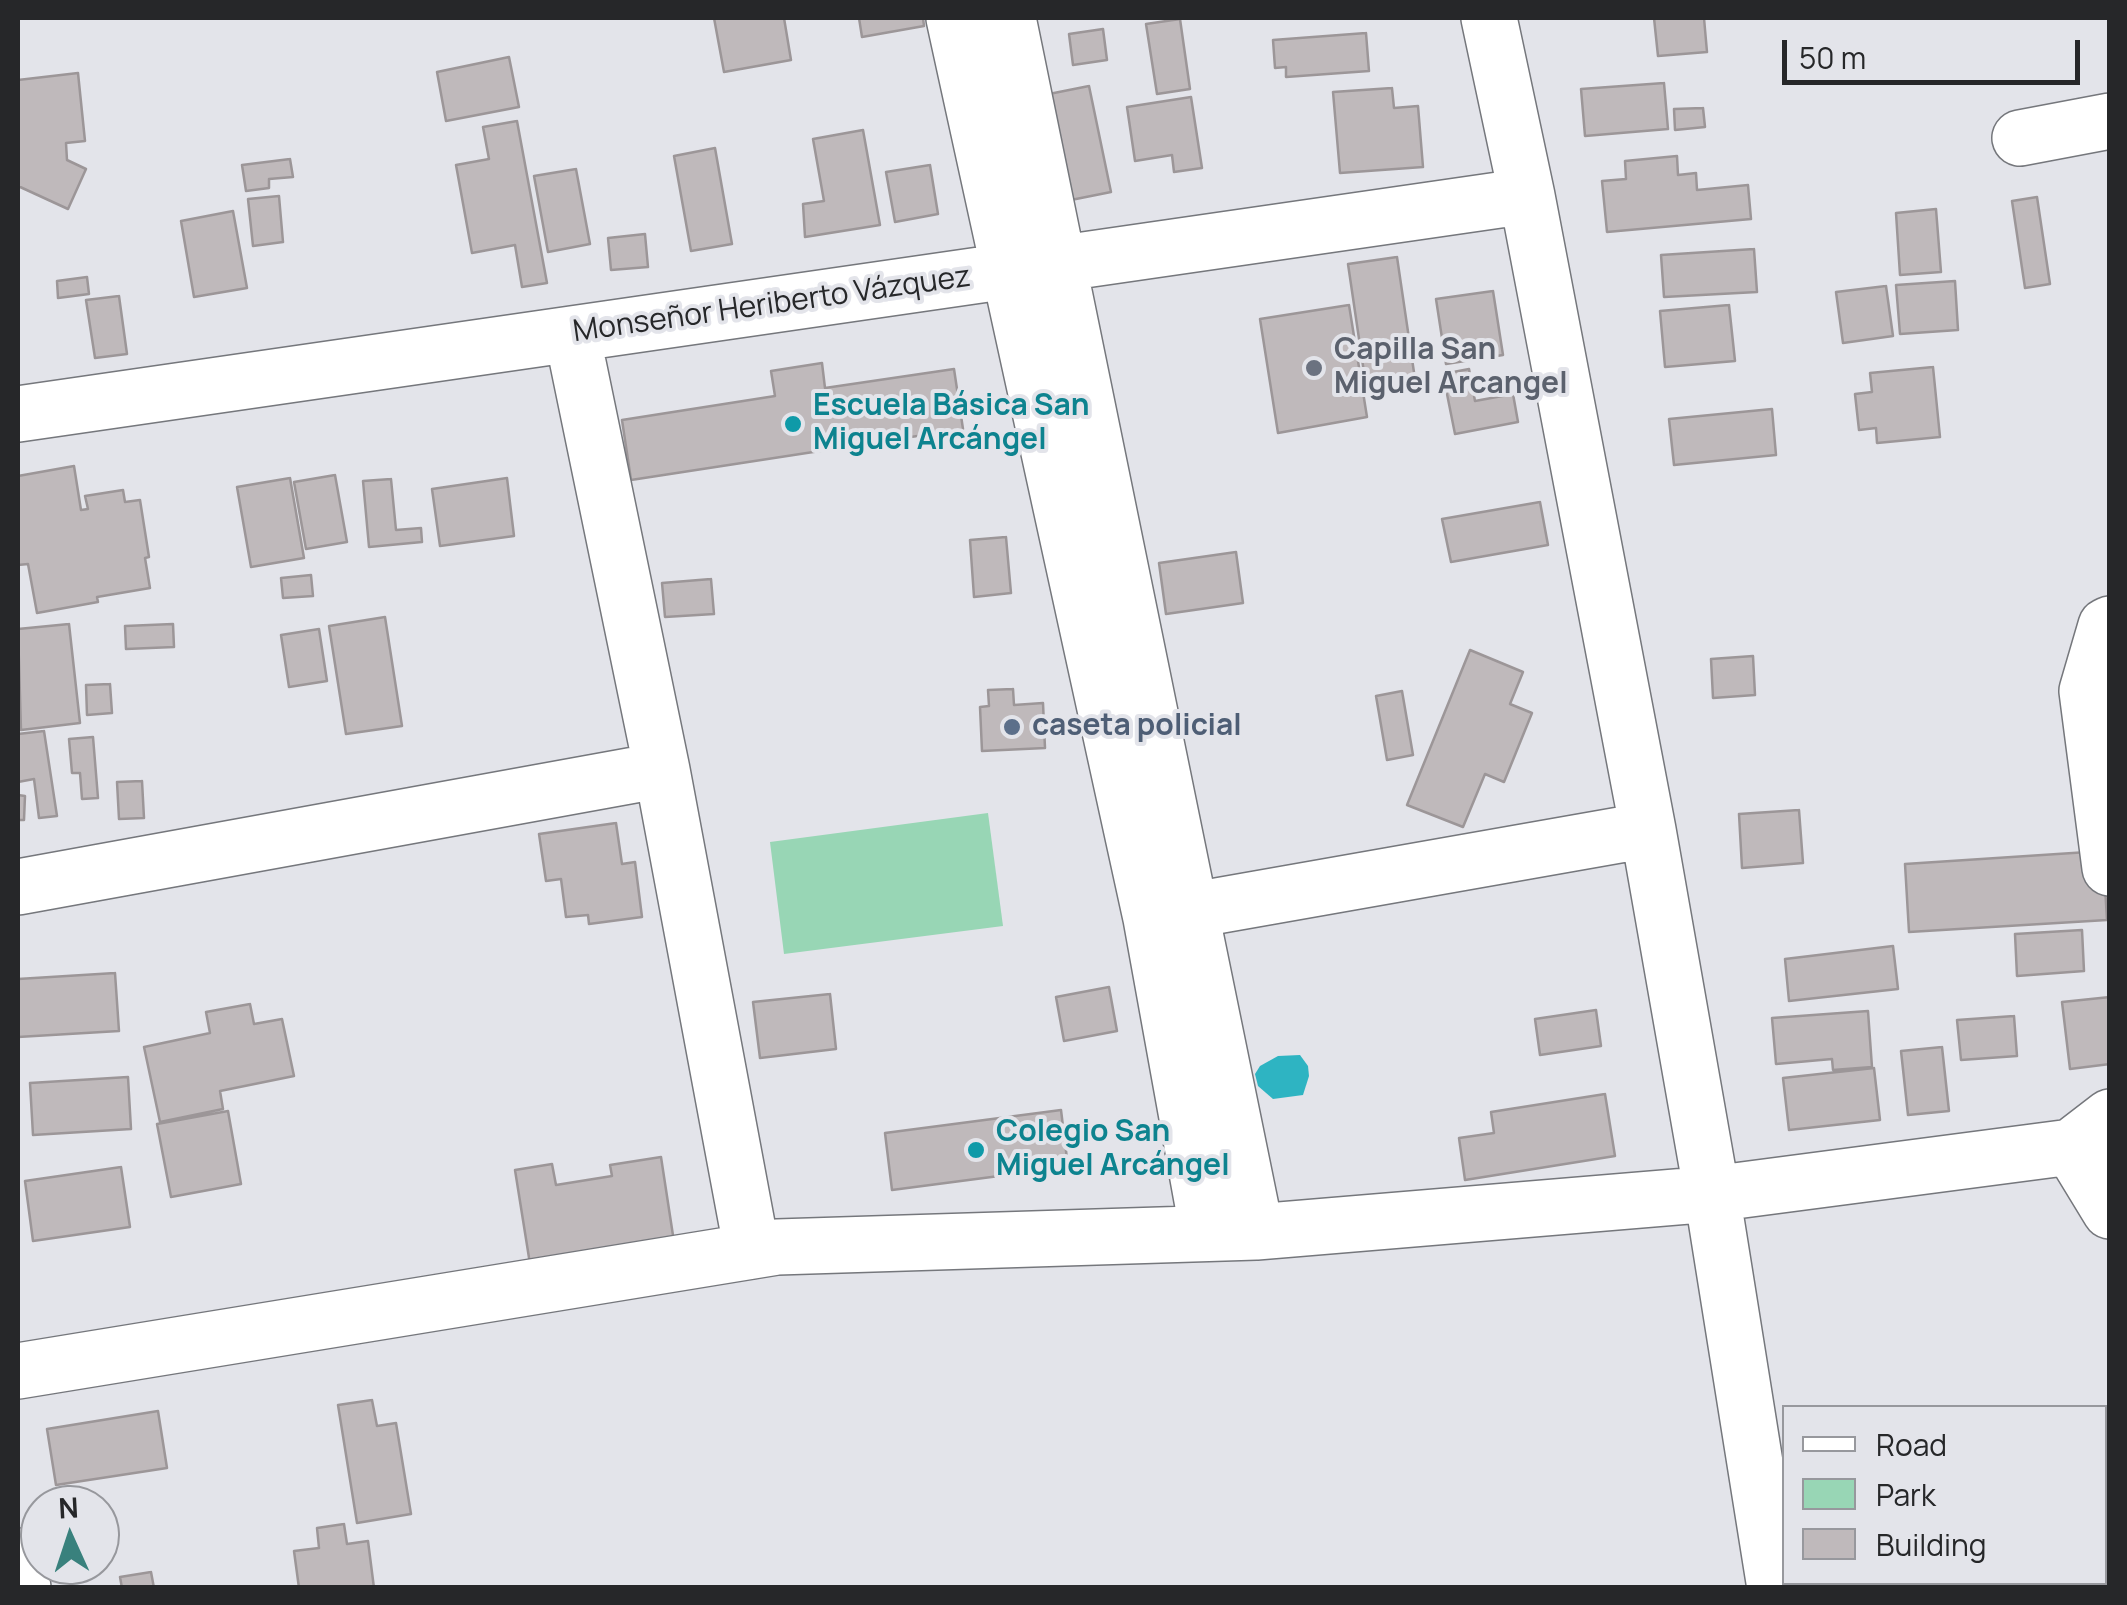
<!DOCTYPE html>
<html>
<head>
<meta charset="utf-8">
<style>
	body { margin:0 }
	#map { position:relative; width:2127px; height:1605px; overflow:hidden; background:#e3e4ea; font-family:Manrope,sans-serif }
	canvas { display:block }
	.frame { position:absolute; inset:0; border:20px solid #262729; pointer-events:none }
	.legend { position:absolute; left:1782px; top:1405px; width:325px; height:180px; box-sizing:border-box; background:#e3e4ea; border:2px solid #97989d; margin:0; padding:12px 18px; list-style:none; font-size:30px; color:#262729 }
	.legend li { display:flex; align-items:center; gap:20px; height:50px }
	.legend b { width:50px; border:2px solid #97989d }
	.north { position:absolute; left:20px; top:1485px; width:100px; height:100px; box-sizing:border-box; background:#e3e4ea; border:2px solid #97989d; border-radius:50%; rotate:357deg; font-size:28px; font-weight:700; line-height:40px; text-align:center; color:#262729 }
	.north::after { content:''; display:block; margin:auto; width:35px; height:45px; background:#39817d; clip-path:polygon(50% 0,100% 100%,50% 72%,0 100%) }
	.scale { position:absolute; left:1782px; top:40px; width:298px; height:45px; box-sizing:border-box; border:5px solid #262729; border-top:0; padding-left:12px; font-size:30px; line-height:35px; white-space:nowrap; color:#262729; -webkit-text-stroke:8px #e3e4ea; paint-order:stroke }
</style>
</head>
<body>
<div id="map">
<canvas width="2127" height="1605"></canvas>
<div class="frame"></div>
<ul class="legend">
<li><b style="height:12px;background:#fff"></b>Road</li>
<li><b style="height:28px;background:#98d6b5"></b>Park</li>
<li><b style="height:28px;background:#bfb9bb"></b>Building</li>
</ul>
<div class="north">N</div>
<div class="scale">50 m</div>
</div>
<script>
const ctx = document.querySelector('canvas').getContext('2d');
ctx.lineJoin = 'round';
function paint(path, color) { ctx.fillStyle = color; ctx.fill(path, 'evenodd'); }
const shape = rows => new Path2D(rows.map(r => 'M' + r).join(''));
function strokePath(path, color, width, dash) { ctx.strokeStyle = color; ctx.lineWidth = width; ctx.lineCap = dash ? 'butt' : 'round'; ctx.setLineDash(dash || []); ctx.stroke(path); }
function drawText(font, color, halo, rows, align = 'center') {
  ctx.font = font + ' Manrope,sans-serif'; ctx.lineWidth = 8; ctx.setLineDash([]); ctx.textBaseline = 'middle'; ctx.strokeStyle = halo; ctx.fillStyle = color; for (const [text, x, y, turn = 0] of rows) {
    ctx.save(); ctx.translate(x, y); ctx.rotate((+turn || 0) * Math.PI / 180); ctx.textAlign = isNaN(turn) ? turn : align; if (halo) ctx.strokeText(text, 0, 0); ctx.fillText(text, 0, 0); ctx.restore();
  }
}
paint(shape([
	[988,813,1003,926,784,954,770,842]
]), '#98d6b5');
paint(shape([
	[1300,1055,1308,1066,1309,1076,1303,1095,1273,1099,1258,1086,1255,1074,1260,1066,1278,1056]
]), '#2eb4c2');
const building = shape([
	[714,18,784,18,791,60,724,72,714,18],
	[859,18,923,18,924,26,862,37,859,18],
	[1654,18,1704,18,1707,52,1658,56,1654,18],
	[1180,19,1190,89,1157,94,1146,24,1180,19],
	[1103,29,1107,60,1073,65,1069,34,1103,29],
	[1366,33,1369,71,1286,77,1286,67,1275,68,1273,40,1366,33],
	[509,57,519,107,446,121,437,72,509,57],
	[78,73,85,141,66,143,67,160,86,169,68,209,18,186,18,80,78,73],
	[1664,83,1668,129,1585,136,1581,89,1664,83],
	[1089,86,1111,192,1061,202,1044,95,1089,86],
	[1392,88,1394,108,1418,106,1423,167,1340,173,1333,92,1392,88],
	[1191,97,1202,168,1174,172,1172,155,1135,161,1127,107,1191,97],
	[1703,108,1705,127,1675,130,1674,109,1703,108],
	[517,121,547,283,522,287,515,245,472,253,456,165,489,159,483,127,517,121],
	[863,130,880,225,805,237,803,204,824,201,813,139,863,130],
	[715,148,732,244,691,251,674,156,715,148],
	[1677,156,1678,175,1696,173,1697,190,1748,185,1751,219,1607,232,1602,181,1626,179,1625,161,1677,156],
	[290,159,293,177,269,179,269,188,246,191,242,165,290,159],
	[930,165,938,214,895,222,886,172,930,165],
	[576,169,590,244,548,252,534,176,576,169],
	[279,196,283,242,253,246,248,199,279,196],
	[2037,197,2050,284,2025,288,2012,201,2037,197],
	[1936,209,1941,272,1900,275,1896,213,1936,209],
	[233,211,247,288,194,297,181,221,233,211],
	[645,234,648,267,611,270,608,238,645,234],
	[1754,249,1757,292,1664,297,1661,255,1754,249],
	[1397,257,1416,386,1367,393,1348,264,1397,257],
	[87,277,89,294,58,298,57,281,87,277],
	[1955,281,1958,330,1900,334,1896,285,1955,281],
	[1886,286,1893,336,1843,343,1836,292,1886,286],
	[1493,291,1503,355,1446,364,1436,299,1493,291],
	[119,296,127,354,95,358,86,300,119,296],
	[1349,305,1367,417,1278,433,1260,319,1349,305],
	[1729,305,1735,361,1665,367,1660,311,1729,305],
	[822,363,825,388,954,369,963,429,631,480,622,420,775,396,771,371,822,363],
	[1933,367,1940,437,1877,443,1876,428,1859,430,1855,394,1872,392,1870,373,1933,367],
	[1469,369,1475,401,1513,394,1518,422,1455,434,1443,374,1469,369],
	[1772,409,1776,455,1674,465,1669,419,1772,409],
	[74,466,81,510,88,509,85,496,123,490,125,502,140,500,149,557,145,558,150,588,97,597,98,602,37,613,28,564,18,565,18,476,74,466],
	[335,475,347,542,306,549,294,482,335,475],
	[290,478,304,558,251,567,237,487,290,478],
	[507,478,514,536,440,546,432,489,507,478],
	[391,479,396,530,421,528,422,542,369,547,363,481,391,479],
	[1540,502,1548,545,1451,562,1442,519,1540,502],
	[1006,537,1011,593,974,597,970,540,1006,537],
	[1236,552,1243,603,1166,614,1159,563,1236,552],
	[311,575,313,596,283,598,281,578,311,575],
	[711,579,714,614,665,617,662,583,711,579],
	[385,617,402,726,346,734,329,626,385,617],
	[69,624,80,723,21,730,18,629,69,624],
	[173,624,174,647,126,649,125,626,173,624],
	[319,629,327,681,289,687,281,635,319,629],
	[1470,650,1523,672,1510,704,1532,713,1504,782,1485,774,1463,827,1407,805,1470,650],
	[1753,656,1755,695,1713,698,1711,659,1753,656],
	[110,684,112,713,87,715,86,685,110,684],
	[1013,689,1014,705,1043,703,1045,748,982,751,980,707,989,706,988,690,1013,689],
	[1402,691,1413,755,1387,760,1376,696,1402,691],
	[44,731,57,816,39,818,34,779,18,782,18,734,44,731],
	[93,737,98,798,82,799,80,773,72,773,69,739,93,737],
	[142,781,144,818,119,819,117,782,142,781],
	[18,795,25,796,24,820,18,820,18,795],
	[1799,810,1803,863,1742,868,1739,814,1799,810],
	[616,823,622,864,635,862,642,917,589,924,588,915,566,917,561,879,546,881,539,834,616,823],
	[2103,851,2107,920,1909,932,1905,864,2103,851],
	[2082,930,2084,971,2017,976,2015,934,2082,930],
	[1893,946,1898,989,1789,1001,1785,959,1893,946],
	[115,973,119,1031,18,1037,18,979,115,973],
	[1109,987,1117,1031,1064,1041,1056,997,1109,987],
	[830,994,836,1049,760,1058,753,1002,830,994],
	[2110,997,2110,1064,2070,1069,2062,1002,2110,997],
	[250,1004,254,1024,282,1019,294,1076,220,1091,223,1109,160,1122,144,1047,210,1033,206,1012,250,1004],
	[1596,1010,1601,1046,1540,1055,1535,1019,1596,1010],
	[1868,1011,1872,1067,1833,1070,1832,1059,1776,1064,1772,1018,1868,1011],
	[2014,1016,2017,1056,1961,1060,1957,1020,2014,1016],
	[1942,1047,1949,1111,1908,1115,1901,1051,1942,1047],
	[1874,1068,1880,1120,1789,1130,1783,1078,1874,1068],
	[128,1077,131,1129,33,1135,30,1083,128,1077],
	[1605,1094,1615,1156,1465,1180,1459,1138,1494,1133,1491,1112,1605,1094],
	[1061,1110,1068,1167,892,1190,885,1133,1061,1110],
	[228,1111,241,1184,171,1197,157,1124,228,1111],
	[661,1157,674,1242,530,1264,515,1170,552,1164,556,1185,612,1176,610,1165,661,1157],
	[121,1167,130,1227,33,1241,25,1181,121,1167],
	[372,1400,377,1426,396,1423,411,1514,357,1523,338,1405,372,1400],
	[158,1411,167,1468,56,1485,47,1429,158,1411],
	[344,1524,347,1544,368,1541,374,1588,299,1588,294,1551,319,1548,317,1528,344,1524],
	[151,1572,154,1588,122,1588,120,1577,151,1572]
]);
paint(building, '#bfb9bb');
strokePath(building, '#9c9698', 2.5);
const minor = shape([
	[954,18,1151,918,1208,1233],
	[1008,18,1256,1232],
	[1489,18,1527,196,1648,830,1712,1194,1775,1588],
	[2020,138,2110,121],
	[572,334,662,770,752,1251],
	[18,414,1527,196],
	[2110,624,2106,626,2087,691,2110,868],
	[18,887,662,770],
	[1154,917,1648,830],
	[2071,1147,2110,1211],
	[18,1371,777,1247,1256,1232,1712,1194,2071,1147,2110,1117],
	[18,1556,23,1588]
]);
strokePath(minor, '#75777c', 58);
strokePath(minor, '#fff', 55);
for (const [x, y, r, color] of [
	[1314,368,10,"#6b7280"],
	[793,424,10,"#0f9aa8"],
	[1012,727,10,"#5c6f8a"],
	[976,1150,10,"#0f9aa8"]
]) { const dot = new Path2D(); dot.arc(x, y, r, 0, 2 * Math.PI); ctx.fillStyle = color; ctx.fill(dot); strokePath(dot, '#e3e4ea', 4); }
drawText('30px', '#262729', '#e3e4ea', [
	["Monseñor Heriberto Vázquez",772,305,-8]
]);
drawText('bold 30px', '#5b616d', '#e3e4ea', [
	["Capilla San",1334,351],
	["Miguel Arcangel",1334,385]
], 'left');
drawText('bold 30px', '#0d838f', '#e3e4ea', [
	["Escuela Básica San",813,407],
	["Miguel Arcángel",813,441],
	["Colegio San",996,1133],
	["Miguel Arcángel",996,1167]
], 'left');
drawText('bold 30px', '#4e5e75', '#e3e4ea', [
	["caseta policial",1032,727]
], 'left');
</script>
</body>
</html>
